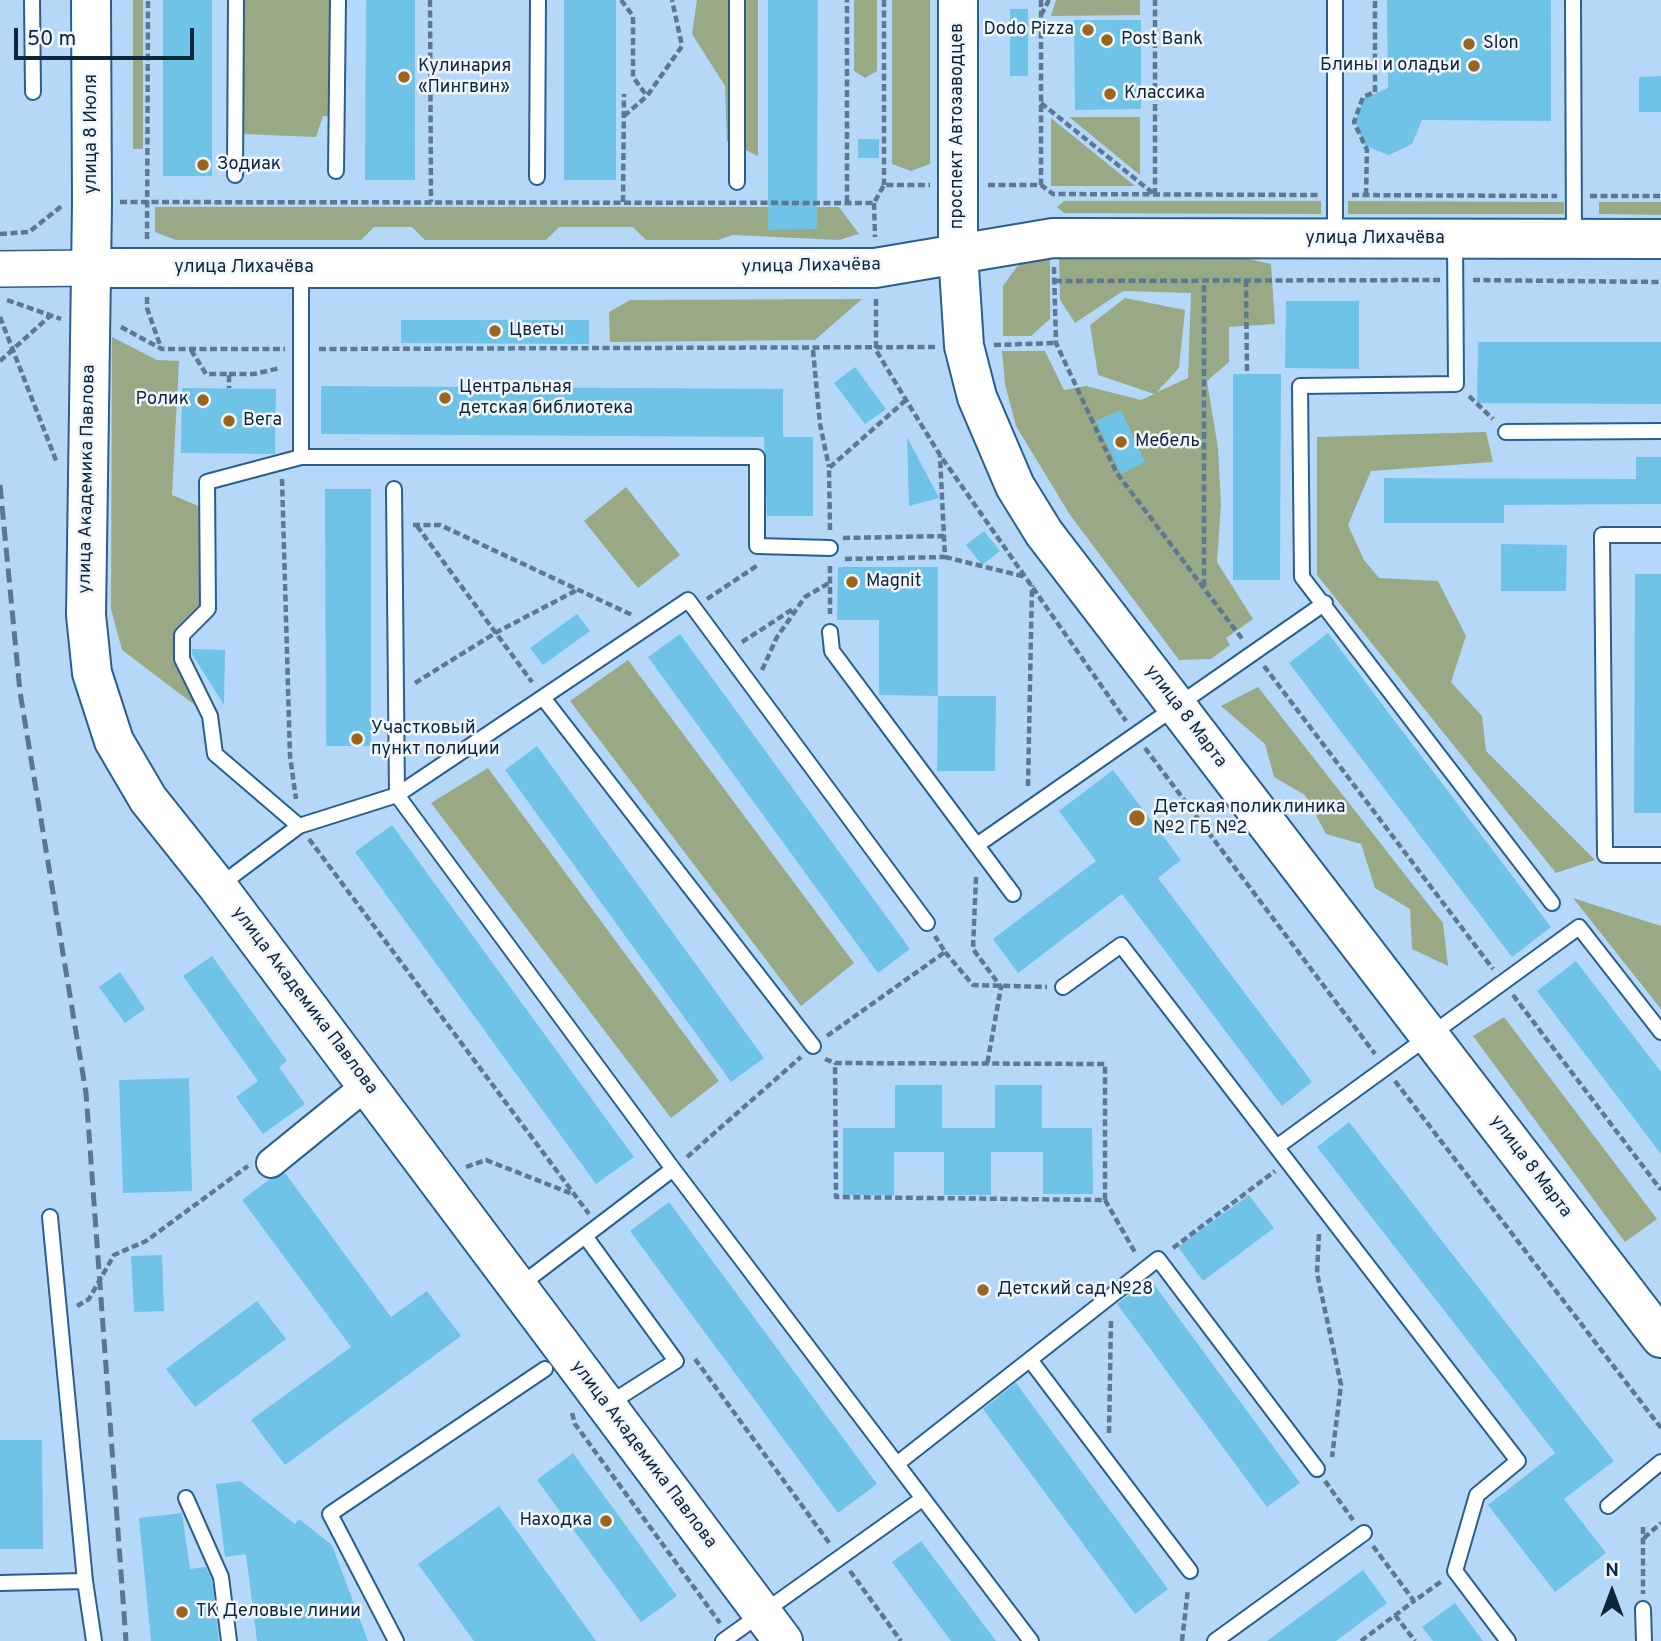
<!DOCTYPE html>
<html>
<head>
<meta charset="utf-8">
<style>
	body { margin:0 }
	#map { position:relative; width:1661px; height:1641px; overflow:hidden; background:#b6d8f8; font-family:Overpass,sans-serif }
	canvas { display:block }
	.north { position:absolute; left:1577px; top:1557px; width:70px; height:70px; -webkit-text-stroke:5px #f0f5fb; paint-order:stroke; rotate:0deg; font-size:19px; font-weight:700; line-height:28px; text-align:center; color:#0e263a }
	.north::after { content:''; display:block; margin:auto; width:24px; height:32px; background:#0e263a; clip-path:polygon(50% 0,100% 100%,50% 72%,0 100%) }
	.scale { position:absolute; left:14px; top:28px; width:180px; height:32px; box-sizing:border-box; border:4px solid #0e263a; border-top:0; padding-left:9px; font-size:21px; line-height:24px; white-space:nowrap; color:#0e263a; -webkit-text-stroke:5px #f0f5fb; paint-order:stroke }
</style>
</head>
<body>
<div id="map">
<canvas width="1661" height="1641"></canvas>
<div class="north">N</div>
<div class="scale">50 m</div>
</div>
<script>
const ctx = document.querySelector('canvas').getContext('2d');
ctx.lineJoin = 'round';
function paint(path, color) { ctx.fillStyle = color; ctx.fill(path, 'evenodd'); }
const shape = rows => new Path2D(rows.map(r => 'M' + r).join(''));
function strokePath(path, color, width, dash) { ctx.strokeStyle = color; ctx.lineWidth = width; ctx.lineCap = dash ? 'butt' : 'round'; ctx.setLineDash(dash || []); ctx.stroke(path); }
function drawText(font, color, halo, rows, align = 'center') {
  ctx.font = font + ' Overpass,sans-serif'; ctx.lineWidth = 5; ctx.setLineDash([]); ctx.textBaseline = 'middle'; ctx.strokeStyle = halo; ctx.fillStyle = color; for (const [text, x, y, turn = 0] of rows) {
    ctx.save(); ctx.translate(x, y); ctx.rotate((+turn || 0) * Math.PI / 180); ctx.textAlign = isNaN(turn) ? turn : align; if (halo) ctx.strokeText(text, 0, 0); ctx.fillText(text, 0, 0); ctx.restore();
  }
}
paint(shape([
	[133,0,143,0,143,149,133,149],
	[233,0,330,0,330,30,335,30,335,83,329,100,329,116,323,116,316,137,243,134,232,68],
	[697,0,758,0,758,156,727,141,725,86,692,34],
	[854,0,877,0,877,71,865,78,854,71],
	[892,0,930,0,930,164,911,171,892,164],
	[1056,0,1140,0,1140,15,1051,16],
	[1069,117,1140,117,1140,175],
	[1051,118,1135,186,1051,186],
	[1064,201,1321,201,1321,214,1064,213,1057,207],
	[1348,201,1564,202,1564,214,1348,214],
	[1599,202,1661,202,1661,215,1599,214],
	[155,207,839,207,859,234,839,240,733,235,718,240,646,240,633,227,559,227,546,240,425,240,412,227,374,227,361,240,176,240,155,232],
	[1035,253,1050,253,1050,319,1031,336,1003,336,1003,286,1016,268],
	[1231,255,1271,264,1275,324,1229,327,1229,362,1207,381,1218,448,1221,505,1217,562,1253,619,1226,638,1230,645,1211,659,1179,660,1070,515,1016,426,1005,384,1002,351,1045,351,1064,390,1086,386,1141,400,1154,394,1098,375,1090,325,1125,298,1185,310,1179,368,1157,392,1188,378,1191,293,1123,291,1075,323,1060,300,1059,256],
	[862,299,815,340,610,342,609,312,630,300],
	[112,337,157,360,179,361,172,495,201,507,203,604,176,653,200,709,122,650,111,609],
	[1486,432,1493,462,1371,471,1348,525,1364,560,1379,578,1438,581,1466,636,1451,682,1482,716,1486,751,1595,860,1556,873,1317,575,1317,437],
	[626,487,680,555,638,588,584,521],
	[628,660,854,963,801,1006,570,701],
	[1258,687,1443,923,1448,966,1412,949,1410,909,1375,888,1361,844,1326,834,1305,795,1274,777,1265,744,1221,706],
	[488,768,719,1081,671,1118,431,803],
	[1573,898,1661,926,1661,1009],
	[1504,1017,1657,1219,1625,1242,1473,1036]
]), '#99a985');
paint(shape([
	[163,0,212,0,212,176,163,176],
	[366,0,415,0,415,180,365,180],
	[564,0,616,0,616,180,564,180],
	[768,0,818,0,817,229,768,230],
	[1387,0,1551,0,1551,121,1422,120,1412,144,1389,155,1365,146,1355,122,1364,98,1388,88],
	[1010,9,1028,9,1028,76,1010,76],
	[1074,20,1141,20,1141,109,1075,110],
	[1661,76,1661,112,1639,112,1639,77],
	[858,139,879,139,879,158,858,158],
	[1286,301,1359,301,1359,369,1285,368],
	[401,320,589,320,589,344,401,343],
	[1478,342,1661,342,1661,404,1477,403],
	[855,367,886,409,865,424,834,383],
	[1233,374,1281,374,1280,580,1233,580],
	[321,386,783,389,783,437,813,437,813,516,767,516,764,437,321,434],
	[182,388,276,389,275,454,181,453],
	[1121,410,1145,462,1121,474,1096,421],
	[907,437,939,498,909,506],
	[1636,457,1661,457,1661,504,1504,505,1504,523,1384,523,1384,478,1636,479],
	[325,489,371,489,371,746,326,746],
	[984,531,1000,551,982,565,966,545],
	[1501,544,1567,545,1566,591,1501,591],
	[838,567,938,567,938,696,879,695,879,620,837,620],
	[1635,574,1661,574,1661,813,1634,813],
	[577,614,590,631,543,665,530,648],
	[1328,633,1551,927,1512,957,1289,663],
	[680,634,910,949,878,973,648,657],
	[192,649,225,650,224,705,192,654],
	[938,696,996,696,995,771,937,771],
	[537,746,764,1058,731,1082,505,770],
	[1113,770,1181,860,1158,878,1312,1082,1282,1106,1122,894,1018,973,993,939,1096,861,1059,811],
	[392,825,634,1157,596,1184,355,852],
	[212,956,287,1061,279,1067,305,1104,263,1134,236,1097,258,1081,183,976],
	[1576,961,1661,1072,1661,1154,1537,991],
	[120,972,145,1009,125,1023,99,987],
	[189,1078,192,1191,123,1193,119,1080],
	[895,1085,942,1085,942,1128,995,1128,995,1085,1042,1085,1042,1128,1092,1128,1093,1194,1043,1194,1043,1152,991,1152,991,1195,944,1195,944,1152,894,1152,894,1195,843,1195,843,1128,895,1128],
	[1349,1122,1614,1461,1564,1499,1606,1553,1555,1592,1488,1505,1555,1453,1317,1147],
	[285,1173,391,1317,427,1291,461,1336,285,1465,251,1420,351,1347,242,1200,270,1179],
	[1249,1195,1274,1228,1203,1281,1178,1247],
	[669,1202,877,1484,838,1513,630,1231],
	[162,1255,164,1311,134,1312,131,1256],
	[1150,1279,1300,1483,1267,1507,1117,1304],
	[257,1301,286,1339,195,1407,166,1369],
	[1016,1383,1168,1589,1135,1614,983,1409],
	[0,1440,42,1440,43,1549,0,1549],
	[573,1453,677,1596,641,1622,537,1480],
	[240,1481,295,1524,299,1519,332,1545,368,1641,257,1641,246,1554,225,1557,216,1484],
	[499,1506,596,1641,474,1641,418,1564],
	[182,1513,190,1569,206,1567,212,1580,219,1641,151,1641,139,1518],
	[921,1541,996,1641,951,1641,892,1562],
	[1363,1570,1387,1603,1336,1641,1267,1641],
	[1455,1603,1483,1641,1433,1641,1422,1627]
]), '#6fc3e6');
const service = shape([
	[32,0,33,92],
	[1573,0,1574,237],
	[336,171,338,0],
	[235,175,236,0],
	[537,177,538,0],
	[737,182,737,0],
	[1335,237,1335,0],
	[1455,240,1456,384,1300,386,1302,577,1552,903],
	[301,269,301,457,757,457,757,546,830,548],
	[1506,432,1661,431],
	[394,489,397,795,688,600,927,923],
	[1661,535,1602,535,1605,855,1661,855],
	[830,632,832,651,1013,894],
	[544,699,813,1046],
	[299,826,215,754,210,716,182,659,182,635,208,609,207,482,301,457],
	[977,845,1325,603],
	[219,886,299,826,397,795,673,1169,1031,1641],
	[1063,987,1121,945,1518,1461,1477,1495,1455,1571,1508,1641],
	[1278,1146,1579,927,1661,1032],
	[50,1217,85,1581],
	[585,1236,676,1361,607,1405],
	[518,1287,673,1169],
	[1031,1361,1190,1571],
	[898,1463,1158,1259,1317,1469],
	[186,1498,221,1577,229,1641],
	[1608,1506,1661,1462],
	[0,1583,85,1581,94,1641],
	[1643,1609,1644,1641],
	[396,1641,330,1514,545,1369],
	[723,1641,922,1499],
	[1215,1641,1364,1533]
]);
const minor = shape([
	[271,1163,367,1085]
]);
const tertiary = shape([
	[0,269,92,268]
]);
const secondary = shape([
	[92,268,875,268,1053,238,1661,239]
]);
const primary = shape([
	[91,0,92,203,86,615,92,673,114,741,148,799,218,887,783,1641],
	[958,0,958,253,964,346,977,397,1015,486,1044,533,1661,1338]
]);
strokePath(service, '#285f8e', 18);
strokePath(minor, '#285f8e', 32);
strokePath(tertiary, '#285f8e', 38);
strokePath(secondary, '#285f8e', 42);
strokePath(primary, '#285f8e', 42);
strokePath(shape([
	[430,0,431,202],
	[621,0,633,16,633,77,647,96],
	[884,0,884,185],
	[1041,0,1041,185],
	[1041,15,1049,0],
	[1041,103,1154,194],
	[624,116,647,96,682,46,672,0],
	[988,185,1041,185,1053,194,1319,195],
	[1155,195,1155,0],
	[1352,195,1557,196],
	[1366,195,1367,150,1354,122,1363,97,1375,92,1375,0],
	[1590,196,1661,196],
	[120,202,874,203,884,185,930,185],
	[623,202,624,94],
	[847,202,847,0],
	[874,203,875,237],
	[0,234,29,232,63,205],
	[147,239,148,0],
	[1054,267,1056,343,1116,472,1243,640],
	[1246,280,1247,374],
	[1473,280,1661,282],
	[1055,281,1440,280],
	[147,297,147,308,161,348],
	[876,299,876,350,906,400,940,455,1126,721],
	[7,300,61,319],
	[0,317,57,463],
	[121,327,162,349,285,349],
	[994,345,1056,343],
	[319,349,936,347],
	[191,350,206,374,229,374,229,388],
	[813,350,820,424,829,467],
	[0,361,51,315],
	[229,374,254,374,280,368],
	[1469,396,1493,419],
	[282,479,290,756,296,799],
	[413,525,440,525,632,615],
	[417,526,532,682],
	[830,530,829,468,906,400],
	[843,538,944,536],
	[945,557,1026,577],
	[845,559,945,557,940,456],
	[830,566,830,614],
	[1204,586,1204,281],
	[707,599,758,565],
	[742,642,793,609],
	[1264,666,1493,969],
	[762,670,777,637,805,597,829,583],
	[415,683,497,632,577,590],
	[1145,748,1375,1054],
	[1028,786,1032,585],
	[309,839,589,1214],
	[976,877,973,949,1001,987,987,1065],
	[945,952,973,985,1047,987],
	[1513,995,1661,1190],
	[827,1036,945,952,935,936],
	[825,1059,835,1063,1105,1064,1105,1200,836,1197,835,1063],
	[1395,1081,1661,1428],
	[687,1157,801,1057],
	[466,1167,486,1160,575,1195],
	[1105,1200,1136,1254],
	[1319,1234,1317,1273,1341,1385,1332,1457],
	[1173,1248,1275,1171],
	[77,1306,89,1299,114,1255,146,1241,248,1166],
	[695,1359,830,1544],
	[572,1413,575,1424,720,1623],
	[1109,1433,1111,1319],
	[1325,1481,1353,1520],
	[1643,1527,1643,1594],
	[1644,1538,1661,1523],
	[1373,1546,1414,1601,1442,1581],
	[850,1571,901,1641],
	[1395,1615,1415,1641],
	[1182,1641,1188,1589],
	[1361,1641,1414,1601]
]), '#5c7892', 4.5, [7, 3.5]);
strokePath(service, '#fff', 14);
strokePath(minor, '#fff', 28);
strokePath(tertiary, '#fff', 35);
strokePath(secondary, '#fff', 38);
strokePath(primary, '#fff', 38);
strokePath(shape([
	[0,485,20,692,86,1093,126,1641]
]), '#5a7690', 5, [14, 7]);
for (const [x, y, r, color] of [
	[1088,30,7,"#9b641f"],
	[1107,40,7,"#9b641f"],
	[1469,44,7,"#9b641f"],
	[1474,66,7,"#9b641f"],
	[404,77,7,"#9b641f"],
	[1110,94,7,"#9b641f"],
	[203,165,7,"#9b641f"],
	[495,331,7,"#9b641f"],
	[445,398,7,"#9b641f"],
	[203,400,7,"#9b641f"],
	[229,421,7,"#9b641f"],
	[1121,442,7,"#9b641f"],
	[852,582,7,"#9b641f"],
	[357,739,7,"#9b641f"],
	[1137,818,9,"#9b641f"],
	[983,1290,7,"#9b641f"],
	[606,1521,7,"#9b641f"],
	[182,1612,7,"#9b641f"]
]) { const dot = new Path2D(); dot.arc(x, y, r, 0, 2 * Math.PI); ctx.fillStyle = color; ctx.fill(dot); strokePath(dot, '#f0f5fb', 2.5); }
drawText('18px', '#0e263a', '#f0f5fb', [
	["Dodo Pizza",1074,30,"right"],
	["Post Bank",1121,40],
	["Slon",1483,44],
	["Блины и оладьи",1460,66,"right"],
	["Кулинария",418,67],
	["«Пингвин»",418,88],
	["Классика",1124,94],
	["Зодиак",217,165],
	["Цветы",509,331],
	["Центральная",459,388],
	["детская библиотека",459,409],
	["Ролик",189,400,"right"],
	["Вега",243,421],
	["Мебель",1135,442],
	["Magnit",866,582],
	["Участковый",371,729],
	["пункт полиции",371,750],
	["Детская поликлиника",1153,808],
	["№2 ГБ №2",1153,829],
	["Детский сад №28",997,1290],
	["Находка",592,1521,"right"],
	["ТК Деловые линии",196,1612]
], 'left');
drawText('18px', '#0e263a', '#f0f5fb', [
	["проспект Автозаводцев",958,126,-90],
	["улица 8 Июля",92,134,-90],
	["улица Лихачёва",1375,239],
	["улица Лихачёва",811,267,-1],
	["улица Лихачёва",244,268],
	["улица Академика Павлова",88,479,-89],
	["улица 8 Марта",1185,717,53],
	["улица Академика Павлова",304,1001,53],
	["улица 8 Марта",1530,1167,53],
	["улица Академика Павлова",643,1455,53]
]);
</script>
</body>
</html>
